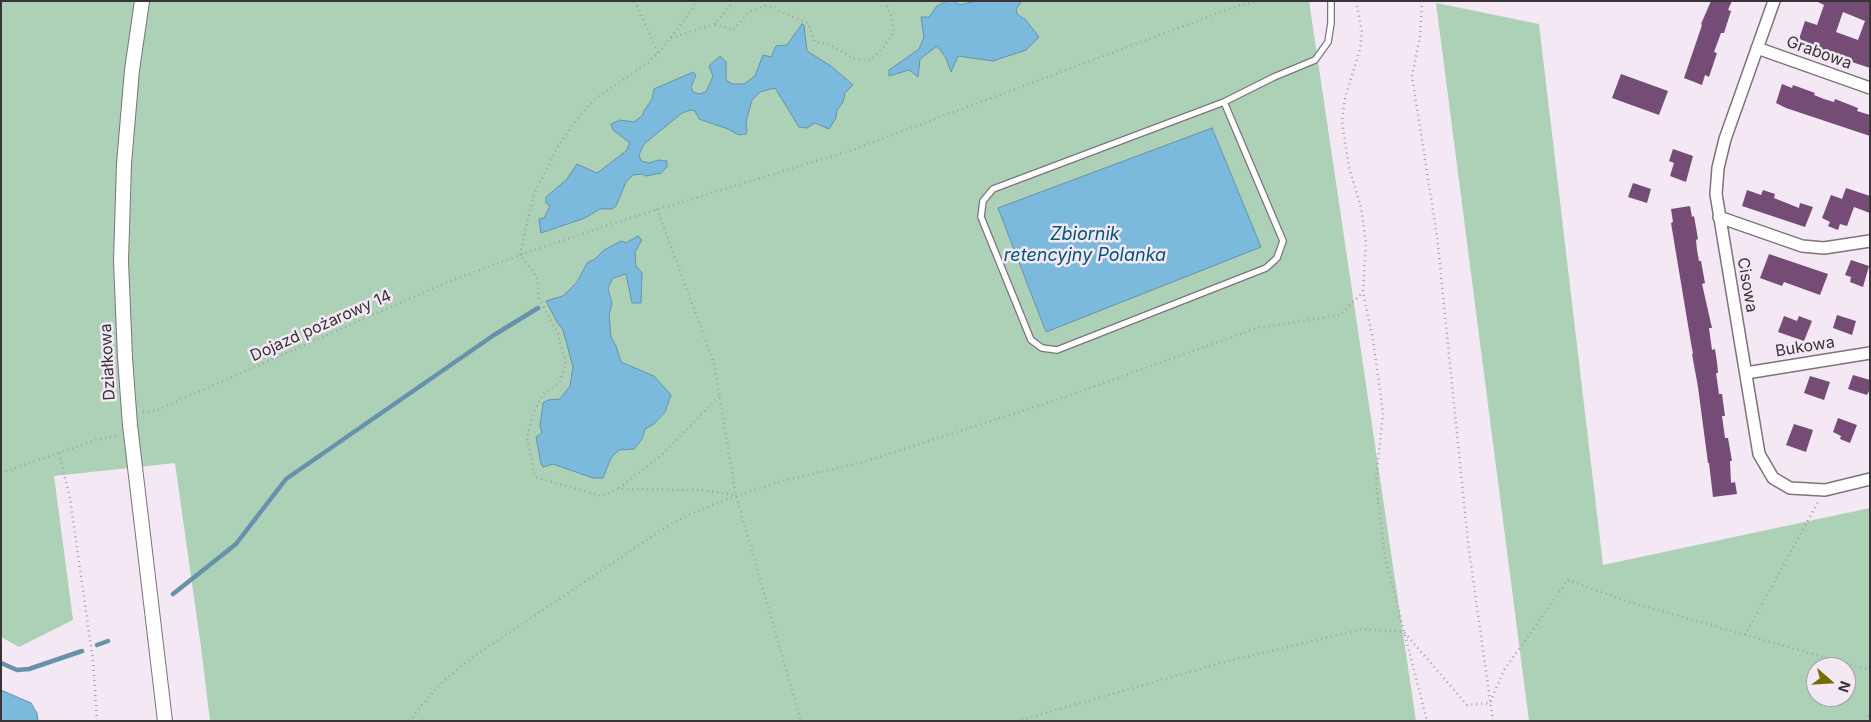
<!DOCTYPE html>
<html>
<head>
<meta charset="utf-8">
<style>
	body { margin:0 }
	#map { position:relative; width:1871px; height:722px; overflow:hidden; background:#f3e8f3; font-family:Inter,sans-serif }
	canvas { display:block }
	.frame { position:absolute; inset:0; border:2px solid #383438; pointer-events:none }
	.north { position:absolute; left:1806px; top:657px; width:50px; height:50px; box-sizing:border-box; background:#f3e8f3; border:1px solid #a8a0a8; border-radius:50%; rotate:109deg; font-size:14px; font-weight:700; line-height:20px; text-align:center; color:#383438 }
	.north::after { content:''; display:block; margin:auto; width:18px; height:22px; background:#746b05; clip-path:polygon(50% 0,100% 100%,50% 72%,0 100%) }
</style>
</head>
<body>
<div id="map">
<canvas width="1871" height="722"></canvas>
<div class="frame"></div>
<div class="north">N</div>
</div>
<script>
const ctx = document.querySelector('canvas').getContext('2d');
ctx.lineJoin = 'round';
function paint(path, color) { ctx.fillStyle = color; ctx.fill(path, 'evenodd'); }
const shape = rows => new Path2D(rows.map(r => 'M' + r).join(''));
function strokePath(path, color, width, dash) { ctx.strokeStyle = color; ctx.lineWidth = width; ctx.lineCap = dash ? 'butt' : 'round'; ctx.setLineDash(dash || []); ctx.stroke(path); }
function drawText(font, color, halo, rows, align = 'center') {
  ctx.font = font + ' Inter,sans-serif'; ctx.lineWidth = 5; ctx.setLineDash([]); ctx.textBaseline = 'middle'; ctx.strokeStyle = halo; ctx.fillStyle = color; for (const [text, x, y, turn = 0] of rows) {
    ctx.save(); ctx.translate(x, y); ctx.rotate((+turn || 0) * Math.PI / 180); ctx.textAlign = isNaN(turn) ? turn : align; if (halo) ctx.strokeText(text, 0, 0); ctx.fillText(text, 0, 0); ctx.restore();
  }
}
paint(shape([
	[1,1,1309,1,1416,721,210,721,201,647,175,463,54,476,73,620,19,647,1,637],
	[1436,3,1539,24,1603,565,1870,508,1870,721,1529,721],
	[1816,667,1846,667,1846,697,1816,697]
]), '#acd1b7');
const water = shape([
	[947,1,953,1,960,5,976,1,1022,1,1016,9,1017,14,1026,20,1039,37,1026,50,993,61,958,56,951,72,946,58,937,46,920,59,918,77,909,70,889,76,889,70,919,49,924,37,921,17,929,17,937,6,947,1],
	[802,24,804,25,807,51,831,66,853,85,845,93,843,102,837,110,836,118,829,129,815,123,807,128,799,127,775,88,760,92,752,100,746,122,747,131,746,134,739,135,728,129,699,119,695,111,691,110,682,113,644,144,639,155,641,161,649,163,658,160,667,161,667,167,661,173,646,176,642,174,633,175,626,182,616,206,612,209,600,209,585,218,541,233,539,219,544,218,550,206,546,203,546,197,566,180,577,164,597,173,626,151,630,143,613,130,611,124,620,120,634,122,643,115,644,111,652,99,654,89,693,72,696,75,691,87,693,92,699,94,706,92,713,76,709,66,720,56,726,62,726,80,732,84,744,84,755,76,763,55,771,57,776,46,787,45,802,24],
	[1212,128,1261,247,1046,332,998,208,1212,128],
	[638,236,642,240,635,252,636,266,642,273,641,303,632,303,626,274,613,278,608,288,612,304,609,314,611,337,616,346,621,362,654,376,671,395,665,412,654,424,645,429,642,439,634,449,619,450,611,458,603,478,593,478,553,464,543,467,541,464,536,437,542,433,540,426,543,403,548,400,560,399,570,386,573,367,563,330,557,322,546,301,563,296,577,282,587,263,595,259,604,250,621,241,626,243,638,236],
	[1,690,31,703,37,713,38,721,1,721,1,690]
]);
paint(water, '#7bbadd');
strokePath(water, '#6792ac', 1);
strokePath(shape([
	[173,594,236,544,286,479,494,335,538,308],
	[97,645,108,641],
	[1,663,17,670,29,669,82,651]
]), '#6792ac', 4.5);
paint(shape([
	[1711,1,1732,1,1728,10,1731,11,1724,33,1721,33,1714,52,1717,53,1709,77,1705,75,1702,85,1684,78,1702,25,1701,24],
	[1816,1,1870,1,1870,68,1849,61,1850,59,1807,46,1808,43,1799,39,1805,21,1817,25,1824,5],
	[1843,12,1865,21,1858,40,1836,32],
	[1621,74,1668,91,1659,115,1612,98],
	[1782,84,1792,88,1793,85,1815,93,1814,95,1824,99,1834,102,1835,99,1858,108,1857,111,1870,115,1870,136,1786,108,1776,103],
	[1673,149,1693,156,1686,182,1670,176,1674,163,1669,161],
	[1633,183,1651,189,1647,203,1628,197],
	[1846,188,1870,196,1870,213,1854,207,1847,226,1840,224,1838,230,1828,226,1830,222,1822,218,1831,195,1842,199],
	[1747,190,1761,195,1763,190,1775,194,1774,198,1799,208,1800,203,1813,207,1805,227,1742,206],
	[1690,206,1692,217,1694,216,1698,239,1696,240,1697,250,1699,261,1701,261,1705,283,1702,284,1712,328,1709,328,1712,350,1715,349,1717,362,1718,373,1716,373,1719,394,1722,394,1725,416,1722,416,1725,438,1728,438,1732,461,1730,461,1731,483,1735,482,1737,494,1713,497,1709,463,1708,463,1698,387,1692,354,1693,354,1691,343,1671,223,1673,222,1671,209],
	[1769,254,1828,274,1820,295,1784,282,1782,286,1760,278],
	[1851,260,1869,266,1863,287,1850,282,1851,277,1845,275],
	[1837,315,1856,321,1852,335,1833,328],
	[1784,316,1797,321,1799,316,1812,321,1804,341,1778,332],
	[1853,375,1870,380,1870,389,1867,395,1848,389],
	[1810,376,1830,382,1824,400,1804,393],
	[1838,418,1857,425,1850,443,1840,439,1841,436,1833,432],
	[1794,424,1813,430,1806,452,1786,445]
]), '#754c75');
const service = shape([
	[1224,102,1283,241,1277,258,1266,268,1057,350,1042,348,1031,340,981,217,983,201,993,189,1224,102,1274,77,1315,60,1328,42,1331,23,1331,1]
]);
const minor = shape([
	[1774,1,1725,139,1718,168,1716,194,1759,454,1773,478,1790,488,1825,490,1870,479],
	[1757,48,1870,88],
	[1719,217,1802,246,1824,248,1870,241],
	[1746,373,1870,353]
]);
const tertiary = shape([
	[142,1,132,70,124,164,121,261,125,358,130,425,165,721]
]);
strokePath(service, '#7d737d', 8);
strokePath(minor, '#7d737d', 14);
strokePath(tertiary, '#7d737d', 16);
strokePath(shape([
	[635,1,658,53,648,63,596,98,581,114,558,146,533,197,520,255,537,277,539,299,557,331,566,364,559,383,542,395,532,417,527,438,535,477,601,496,617,489,702,490,735,495],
	[1356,1,1362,32,1360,49,1345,98,1342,122,1349,167,1361,208,1366,243,1363,292,1373,340,1383,413,1376,482,1385,557,1427,721],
	[1422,1,1420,37,1412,76,1437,236,1468,543,1493,721],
	[715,24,733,30,748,13,765,6,774,7,786,14,808,23,815,42,831,45,854,59,871,60,882,49,894,32,892,18,885,1],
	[671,38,715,24,734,1],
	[659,53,693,8,695,1],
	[657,209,714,363,736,496,801,721],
	[143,412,155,411,445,283,520,255,617,222,852,150,1240,5,1259,1],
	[59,453,70,498,93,661,97,721],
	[1,473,96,440,119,435],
	[619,488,663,454,719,396],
	[1745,635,1818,502],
	[409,721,440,684,470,659,666,527,690,514,736,496,786,480,864,462,1056,400,1257,328,1340,315,1363,292],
	[1017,721,1228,661,1363,629,1404,632,1467,705,1490,703,1504,670,1568,580,1626,601,1870,670],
	[1865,721,1870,712]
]), '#a79ea7', 2.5, [1, 4]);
strokePath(service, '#fff', 5.5);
strokePath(minor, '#fff', 11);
strokePath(tertiary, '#fff', 14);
drawText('16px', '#383438', '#f3e8f3', [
	["Grabowa",1819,53,20],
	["Cisowa",1747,285,80],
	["Dojazd pożarowy 14",321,326,-24],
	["Bukowa",1805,347,-9],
	["Działkowa",108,362,-93]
]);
drawText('italic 18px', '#005678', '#f3e8f3', [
	["Zbiornik",1085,235],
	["retencyjny Polanka",1085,256]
]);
</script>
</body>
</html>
